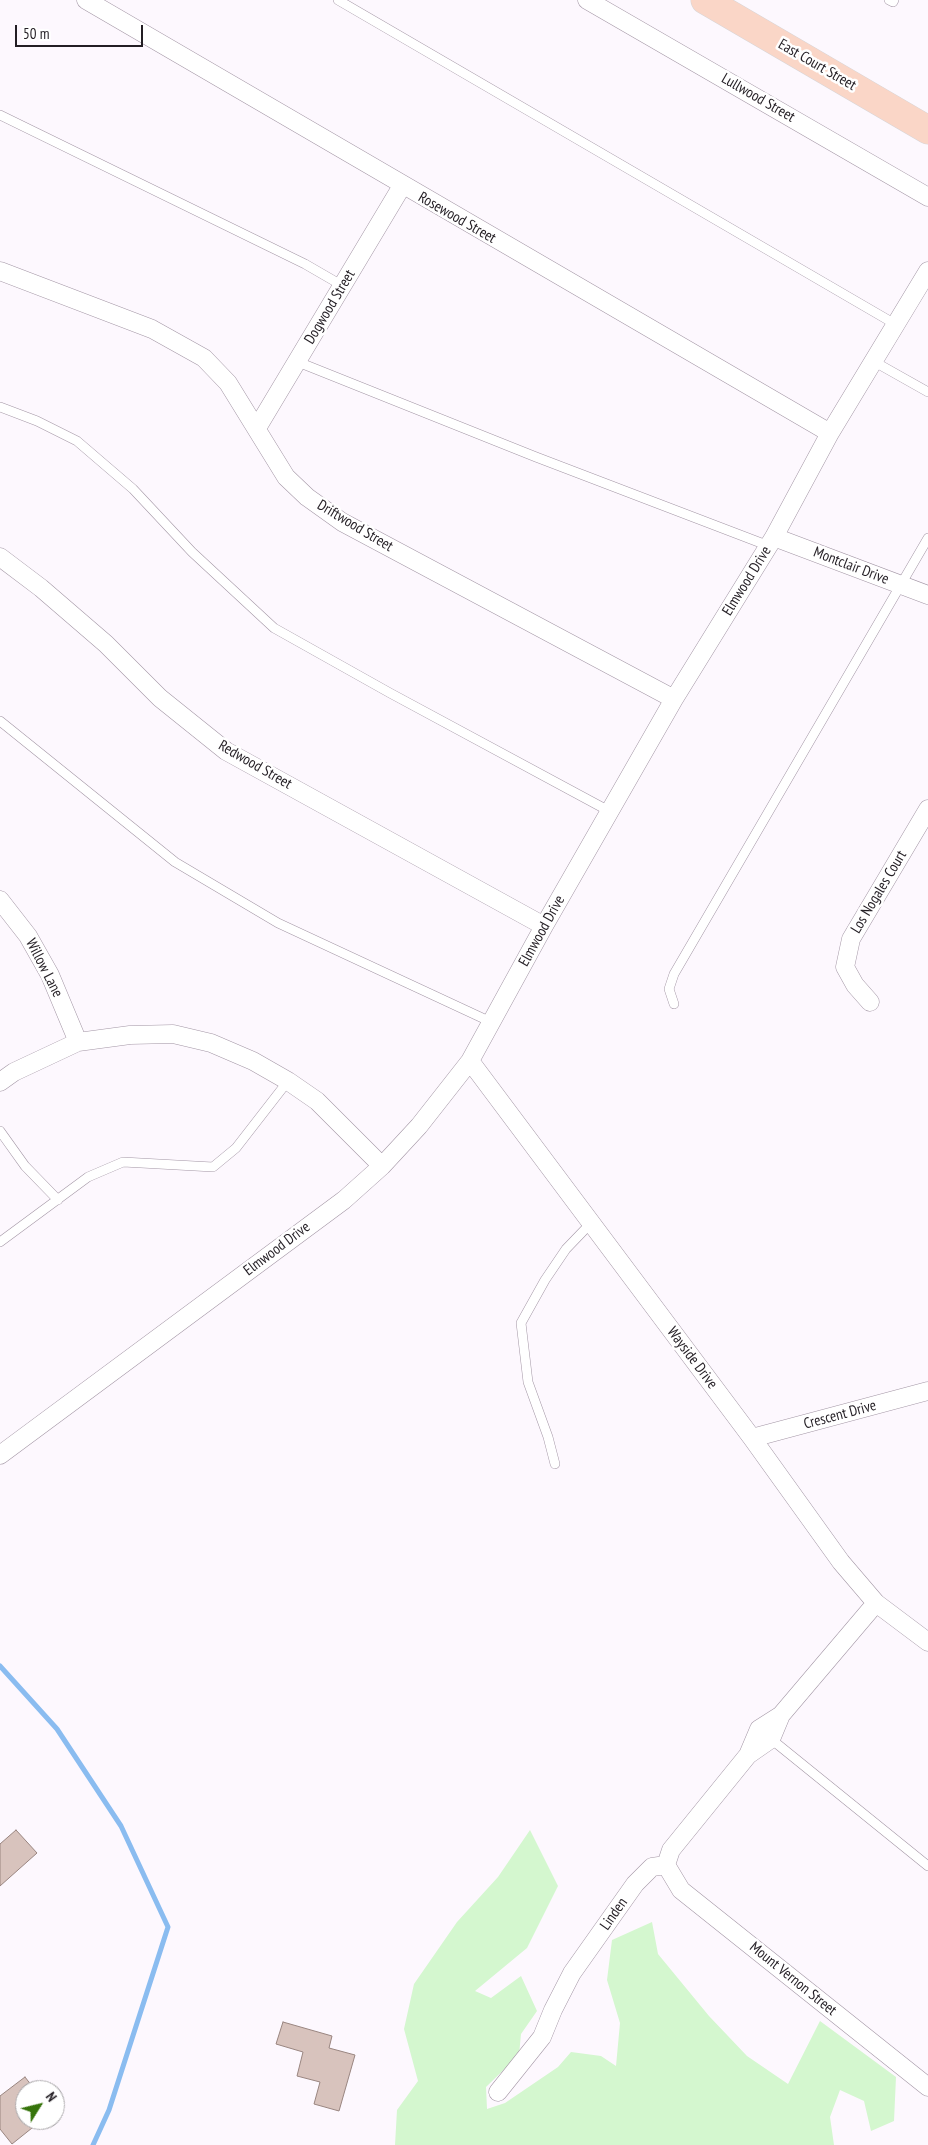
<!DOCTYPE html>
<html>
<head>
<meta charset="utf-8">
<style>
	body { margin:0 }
	#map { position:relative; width:928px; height:2145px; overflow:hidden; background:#fdf8fe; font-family:"PT Sans Narrow",sans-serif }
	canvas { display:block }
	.north { position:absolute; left:15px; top:2080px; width:50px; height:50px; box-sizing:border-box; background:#fff; border:1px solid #a7a5a7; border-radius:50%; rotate:54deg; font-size:14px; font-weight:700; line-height:20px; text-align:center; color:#231e24 }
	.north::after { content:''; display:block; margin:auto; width:18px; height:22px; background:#36740b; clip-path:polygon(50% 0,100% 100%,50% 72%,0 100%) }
	.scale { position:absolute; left:15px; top:25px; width:128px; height:22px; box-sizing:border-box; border:2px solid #231e24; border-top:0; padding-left:6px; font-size:15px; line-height:18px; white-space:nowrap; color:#231e24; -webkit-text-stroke:4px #fff; paint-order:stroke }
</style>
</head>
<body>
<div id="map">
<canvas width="928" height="2145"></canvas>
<div class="north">N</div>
<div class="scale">50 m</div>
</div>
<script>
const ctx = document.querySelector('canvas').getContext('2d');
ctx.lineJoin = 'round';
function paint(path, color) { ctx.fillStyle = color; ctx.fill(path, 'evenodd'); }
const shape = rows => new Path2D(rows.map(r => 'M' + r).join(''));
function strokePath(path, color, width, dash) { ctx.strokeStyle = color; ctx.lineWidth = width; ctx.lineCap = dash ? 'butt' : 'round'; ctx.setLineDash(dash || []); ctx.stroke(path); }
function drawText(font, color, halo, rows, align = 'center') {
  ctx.font = font + ' "PT Sans Narrow",sans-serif'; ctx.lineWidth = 5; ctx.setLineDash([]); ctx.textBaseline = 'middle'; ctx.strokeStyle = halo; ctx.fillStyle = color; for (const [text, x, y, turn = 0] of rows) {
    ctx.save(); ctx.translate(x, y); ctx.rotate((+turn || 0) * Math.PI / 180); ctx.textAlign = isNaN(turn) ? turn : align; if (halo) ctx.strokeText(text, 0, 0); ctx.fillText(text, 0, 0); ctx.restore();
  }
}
paint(shape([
	[530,1830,558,1886,527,1948,475,1991,491,1998,521,1976,537,2011,521,2034,519,2055,486,2087,487,2109,505,2103,558,2067,571,2052,601,2056,616,2066,620,2023,607,1980,612,1940,652,1922,658,1954,709,2016,747,2056,788,2084,820,2021,896,2077,894,2121,871,2131,864,2101,840,2090,830,2117,834,2145,395,2145,397,2110,418,2081,404,2029,414,1984,457,1922,498,1877]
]), '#d4f7cf');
strokePath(shape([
	[0,1666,57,1729,121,1826,168,1927,109,2110,93,2145]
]), '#8abcf0', 5);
const building = shape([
	[16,1830,37,1853,0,1886,0,1844,16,1830],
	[283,2022,332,2036,329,2048,355,2055,339,2111,314,2104,320,2082,297,2076,303,2052,276,2044,283,2022],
	[25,2077,35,2090,25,2090,25,2120,42,2120,12,2144,0,2129,0,2096,25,2077]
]);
paint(building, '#d8c3bd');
strokePath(building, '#998580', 1);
const lane = shape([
	[338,0,895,324],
	[889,0,893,2,894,0],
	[0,115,305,264,343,286],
	[873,361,928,392],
	[298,362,536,457,769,546],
	[0,407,37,421,77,441,133,489,192,552,274,628,390,693,609,811],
	[0,721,175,862,278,923,491,1022],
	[674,1004,669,989,674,974,928,538],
	[0,1131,25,1166,58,1200],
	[0,1242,88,1177,123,1162,213,1167,236,1148,288,1081],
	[555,1464,548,1437,528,1382,521,1323,545,1280,566,1249,591,1223],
	[771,1739,928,1866]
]);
const street = shape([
	[86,0,830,433],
	[587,0,928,197],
	[0,271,152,329,204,358,228,383,286,477,307,497,342,522,674,699],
	[257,428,402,186],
	[774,537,928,595],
	[0,557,41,588,106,644,160,698,226,751,544,926],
	[0,900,28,936,50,975,78,1042],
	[870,1002,855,985,845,967,851,939,928,809],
	[470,1061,752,1438,841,1562,876,1603,928,1642],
	[0,1082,14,1072,78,1042,130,1035,173,1034,211,1043,253,1061,288,1081,317,1101,382,1166],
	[752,1438,928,1391],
	[0,1455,344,1200,382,1166,419,1126,470,1061,544,926,674,699,774,537,830,433,928,271],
	[748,1755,771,1739,781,1715],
	[666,1865,681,1890,928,2087],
	[666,1865,671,1850,748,1755,759,1729,781,1715,876,1603],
	[498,2092,542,2037,553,2010,572,1973,635,1884,652,1867,666,1865]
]);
const primary = shape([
	[705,0,928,130]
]);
strokePath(lane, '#a396a5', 10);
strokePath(street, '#a396a5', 19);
strokePath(primary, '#d7d6d8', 29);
strokePath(lane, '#fff', 9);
strokePath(street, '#fff', 18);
strokePath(primary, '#fad6c7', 28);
drawText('15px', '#231e24', '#fff', [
	["East Court Street",817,65,30],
	["Lullwood Street",758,98,30],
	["Rosewood Street",457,218,30],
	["Dogwood Street",330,307,-59],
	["Driftwood Street",355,526,31],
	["Montclair Drive",851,566,21],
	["Elmwood Drive",747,581,-58],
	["Redwood Street",255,765,30],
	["Los Nogales Court",879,892,-59],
	["Elmwood Drive",542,931,-61],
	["Willow Lane",44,968,63],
	["Elmwood Drive",277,1249,-37],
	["Wayside Drive",692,1358,53],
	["Crescent Drive",840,1415,-15],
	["Linden",614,1914,-55],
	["Mount Vernon Street",793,1979,39]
]);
</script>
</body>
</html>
